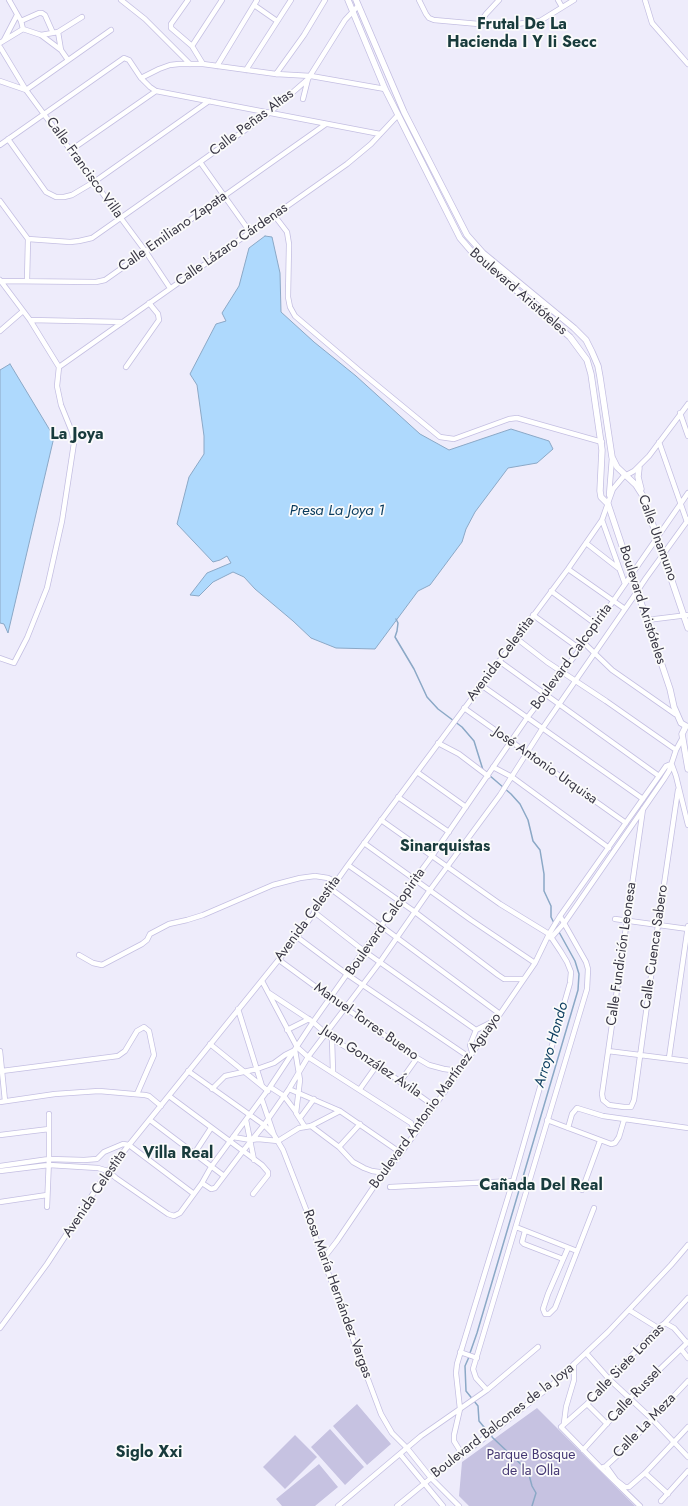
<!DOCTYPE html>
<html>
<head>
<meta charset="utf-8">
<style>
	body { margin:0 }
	canvas { display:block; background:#eeecfb }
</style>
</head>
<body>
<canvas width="688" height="1506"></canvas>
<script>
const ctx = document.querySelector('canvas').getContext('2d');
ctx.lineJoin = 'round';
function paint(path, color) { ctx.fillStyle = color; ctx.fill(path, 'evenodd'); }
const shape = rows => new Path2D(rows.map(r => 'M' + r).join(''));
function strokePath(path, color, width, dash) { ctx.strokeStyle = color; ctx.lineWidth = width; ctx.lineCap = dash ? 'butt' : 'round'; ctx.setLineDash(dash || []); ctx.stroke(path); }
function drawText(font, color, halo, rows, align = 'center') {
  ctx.font = font + ' Jost,sans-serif'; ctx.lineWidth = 3.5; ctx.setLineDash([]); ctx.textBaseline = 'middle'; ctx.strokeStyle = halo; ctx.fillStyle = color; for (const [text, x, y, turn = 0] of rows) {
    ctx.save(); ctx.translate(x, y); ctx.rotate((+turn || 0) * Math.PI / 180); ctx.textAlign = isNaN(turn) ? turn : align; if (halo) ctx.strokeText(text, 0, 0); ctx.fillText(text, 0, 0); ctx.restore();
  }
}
paint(shape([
	[357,1404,391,1444,367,1465,333,1426],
	[537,1408,635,1506,469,1506,459,1496,462,1462],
	[330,1429,364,1467,345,1485,311,1447],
	[295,1435,317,1457,285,1489,263,1467],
	[319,1464,338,1487,315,1506,282,1506,276,1499]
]), '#c6c2e1');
const water = shape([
	[265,236,272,237,280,273,281,312,314,342,356,376,420,434,449,450,511,429,549,441,553,449,537,463,508,468,475,512,466,529,462,542,430,585,418,591,375,649,336,648,311,638,293,621,255,589,244,577,233,572,213,582,199,596,190,595,207,573,231,563,227,556,220,560,213,562,177,524,189,477,204,454,204,436,197,385,190,374,216,324,226,321,222,313,239,286,249,248,265,236],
	[10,364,54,437,8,633,4,624,0,623,0,370,10,364]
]);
paint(water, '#aed9fd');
strokePath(water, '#8ba8c6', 1);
strokePath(shape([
	[396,619,398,623,397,631,395,637,414,669,427,697,438,709,462,727,474,741,483,770],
	[489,775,511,794,520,804,528,820,533,841,540,850,544,874,544,891,551,906,551,917,554,923],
	[470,1353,477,1333,578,990,579,974,575,961,559,932],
	[469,1357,465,1366,466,1391,478,1406,479,1421,493,1438,528,1471,532,1486,536,1493,532,1506]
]), '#8ba8c6', 1.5);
const minor = shape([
	[9,0,21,21,23,29],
	[121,0,145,19,190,64],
	[188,0,171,24,171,28,192,46,203,64,276,74,311,76,385,89],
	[419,0,426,14,429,18,434,20,501,26,540,21,574,0],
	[558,0,562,7],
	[645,0,652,23,688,64],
	[254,5,277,21],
	[21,21,39,13,42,13,45,15,53,33],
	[479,24,486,14,499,0],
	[58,32,61,50],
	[41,35,61,50,68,60],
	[4,40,17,15],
	[0,43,23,29,41,35,58,32,82,17],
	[192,46,222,0],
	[0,47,26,90,146,252,170,288],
	[217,66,257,0],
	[246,70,291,0],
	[276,74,304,35,325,0],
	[141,78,159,69,170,65,179,64,203,64],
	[0,81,26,90,111,30],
	[303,99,308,79],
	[8,139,46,192,56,197,64,197,72,195,94,182,209,101],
	[0,145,124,58,129,60,141,78,150,87,156,91,380,134],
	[71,150,156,91],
	[200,162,250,232],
	[0,201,28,239],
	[274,215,287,232,289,244,288,297,290,307,295,316,361,372,440,437,454,439,509,419,517,418,602,442],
	[28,239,70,242,79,241,92,238,200,162,269,113,308,79,345,20,358,6],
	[0,280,30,320,59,367],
	[1,281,96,282,105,280,326,124],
	[27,281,28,239],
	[30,320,123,322],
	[0,331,23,311],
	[59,367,347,164,371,144,398,115],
	[126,367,159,320,158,314,149,303],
	[680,413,688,436],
	[659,442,687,522],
	[609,495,612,458],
	[602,520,625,584],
	[586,543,618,568],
	[568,569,625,609],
	[551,591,597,625],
	[533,615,580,649],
	[647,620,688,615],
	[516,638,547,662,606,701,676,750],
	[584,643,612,670,675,714],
	[0,658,14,663,27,638,47,588,62,521,74,443,72,432,61,405,57,386,59,367],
	[499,661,659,776],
	[481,685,643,799],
	[464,708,626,823],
	[438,743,459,754,488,776],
	[672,765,676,776,688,825],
	[493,767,512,777,609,848],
	[417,772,466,807],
	[398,797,449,832],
	[643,809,602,1094,603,1100,609,1105,624,1107,631,1107,634,1100,658,925,678,790],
	[381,820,500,904,549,934,561,952,567,962,571,972,570,983,513,1181,457,1364,456,1373,460,1409,454,1435,454,1441,462,1454],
	[364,843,471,920,535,963],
	[348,865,415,912,498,975,504,979,524,979],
	[331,889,500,1014],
	[314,912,364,951,476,1030,492,1022],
	[615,919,688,929],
	[297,937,348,975,469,1057],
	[551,938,565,922,664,779,669,771,676,750,682,739],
	[79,955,93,963,102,965,142,944,147,940,150,934,169,924,187,920,203,915,273,885,300,878,315,876,328,878,336,882],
	[279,960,331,998,417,1058,429,1065,444,1069,459,1071],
	[262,981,297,1047,308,1057,411,1123,416,1132],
	[269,993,313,1022,332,1039,377,1065,434,1106],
	[238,1009,262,1086,268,1091],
	[287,1030,309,1019],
	[332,1039,333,1072],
	[210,1044,262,1086],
	[0,1051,5,1101],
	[608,1051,688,1061],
	[472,1052,470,1045,476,1030],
	[669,1058,688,926],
	[2,1071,118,1056,125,1051,137,1031,144,1027,149,1031,154,1055,137,1094],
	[188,1071,264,1125,273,1134],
	[400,1082,417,1058],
	[270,1087,284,1096,296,1112],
	[212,1089,225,1076,257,1069,274,1063,285,1055,295,1050,300,1080,296,1113,305,1127],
	[289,1089,340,1111,401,1153],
	[360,1089,377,1065],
	[169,1096,262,1165,268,1172,268,1175,253,1194],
	[262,1100,274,1135,283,1150,309,1217,323,1259,381,1414,392,1433,407,1448,431,1478,459,1506],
	[0,1102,55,1094,99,1091,145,1095,149,1096,161,1106],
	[300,1118,314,1099],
	[150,1120,224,1176],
	[246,1120,254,1160],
	[547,1120,611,1144,615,1143,619,1137,624,1120],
	[311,1126,339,1147,360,1124],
	[568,1128,572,1114,577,1108,603,1116,688,1128],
	[0,1135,49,1129],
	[233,1137,251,1140,258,1139,278,1141,299,1128,311,1126,340,1111],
	[339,1147,353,1162,364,1168,372,1171,386,1173],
	[194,1154,211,1128],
	[0,1166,49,1159,84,1160,97,1159,104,1152,123,1144,129,1145,194,1194],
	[0,1171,49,1165,98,1168,108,1171,116,1178,168,1214,174,1216,180,1213,202,1183,211,1167,270,1087,313,1022,398,902,432,856,527,718,580,649,688,493],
	[202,1183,211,1189,215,1188,243,1151,264,1125,289,1089,308,1057,380,962,430,890,500,795,542,729,632,599,646,578,688,520],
	[390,1187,513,1181],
	[582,1190,600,1141],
	[0,1202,47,1195],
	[47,1207,49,1159,49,1114],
	[516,1227,577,1251],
	[525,1231,522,1242,524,1244,563,1259],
	[568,1248,548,1294,543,1309,545,1314,549,1314,555,1308,594,1208],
	[323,1259,337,1241,377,1182,401,1153,500,1014,535,963,549,934,560,916,659,776,666,766,671,764],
	[629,1310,658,1328],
	[665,1323,674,1328,687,1343],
	[0,1328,47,1264,108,1171,297,937,348,865,568,569,602,520,613,489,623,477,634,471,649,456,688,404],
	[681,1349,688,1358],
	[460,1352,477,1358],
	[586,1353,609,1379,652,1419,688,1457],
	[487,1390,476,1378,473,1369,587,989,588,969,586,962,560,916],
	[587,1404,607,1424],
	[564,1423,566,1407,574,1380,574,1364],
	[583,1450,630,1398,688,1342],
	[400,1454,443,1506],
	[606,1466,616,1480,625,1487,629,1487,645,1473,688,1427],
	[601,1468,606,1466,620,1453,688,1381],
	[645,1473,668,1494],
	[661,1501,688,1471],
	[338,1506,421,1436,487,1390,538,1347],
	[397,1506,431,1478,499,1427,552,1385,608,1332,671,1265,688,1245],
	[640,1506,601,1468,561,1427,587,1404,609,1379,658,1328,665,1323,688,1298]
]);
const tertiary = shape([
	[348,0,385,89,460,238,472,252,570,337,587,360,591,374,602,450,600,491,601,497,608,504,670,689,674,707,681,723,686,726],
	[356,0,404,112,467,235,483,253,574,328,586,340,592,352,598,366,600,377,612,457,617,467,636,485,643,496,688,628],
	[639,468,638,477,641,489],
	[686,726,682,734,688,769]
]);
strokePath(minor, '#c4bfe2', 6);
strokePath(tertiary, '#c4bfe2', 7);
strokePath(minor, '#fff', 4.5);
strokePath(tertiary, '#fff', 5.5);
drawText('14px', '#393745', '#fbfbfb', [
	["Calle Peñas Altas",252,123,-37],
	["Calle Francisco Villa",84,168,54],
	["Calle Emiliano Zapata",173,232,-35],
	["Calle Lázaro Cárdenas",232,245,-35],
	["Boulevard Aristóteles",518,292,41],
	["Calle Unamuno",657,538,70],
	["Boulevard Aristóteles",642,605,72],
	["Boulevard Calcopirita",572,657,-54],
	["Avenida Celestita",501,659,-53],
	["José Antonio Urquisa",545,766,35],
	["Avenida Celestita",308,919,-54],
	["Boulevard Calcopirita",386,922,-55],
	["Calle Cuenca Sabero",655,947,-82],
	["Calle Fundición Leonesa",622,954,-82],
	["Manuel Torres Bueno",366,1022,35],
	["Juan González Ávila",371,1062,34],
	["Boulevard Antonio Martínez Aguayo",436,1101,-54],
	["Avenida Celestita",95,1194,-56],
	["Rosa María Hernández Vargas",337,1294,70],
	["Calle Siete Lomas",626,1364,-46],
	["Calle Russel",635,1395,-46],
	["Boulevard Balcones de la Joya",503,1421,-38],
	["Calle La Meza",645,1426,-46]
]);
drawText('14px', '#453873', '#fbfbfb', [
	["Parque Bosque",531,1456],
	["de la Olla",531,1472]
]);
drawText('italic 15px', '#0a3c5e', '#fbfbfb', [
	["Presa La Joya 1",337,511],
	["Arroyo Hondo",552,1045,-74]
]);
drawText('bold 16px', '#183b3c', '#fbfbfb', [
	["Frutal De La",522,25],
	["Hacienda I Y Ii Secc",522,43],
	["La Joya",77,435],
	["Sinarquistas",445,847],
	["Villa Real",178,1154],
	["Cañada Del Real",541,1186],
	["Siglo Xxi",149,1453]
]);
</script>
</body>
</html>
